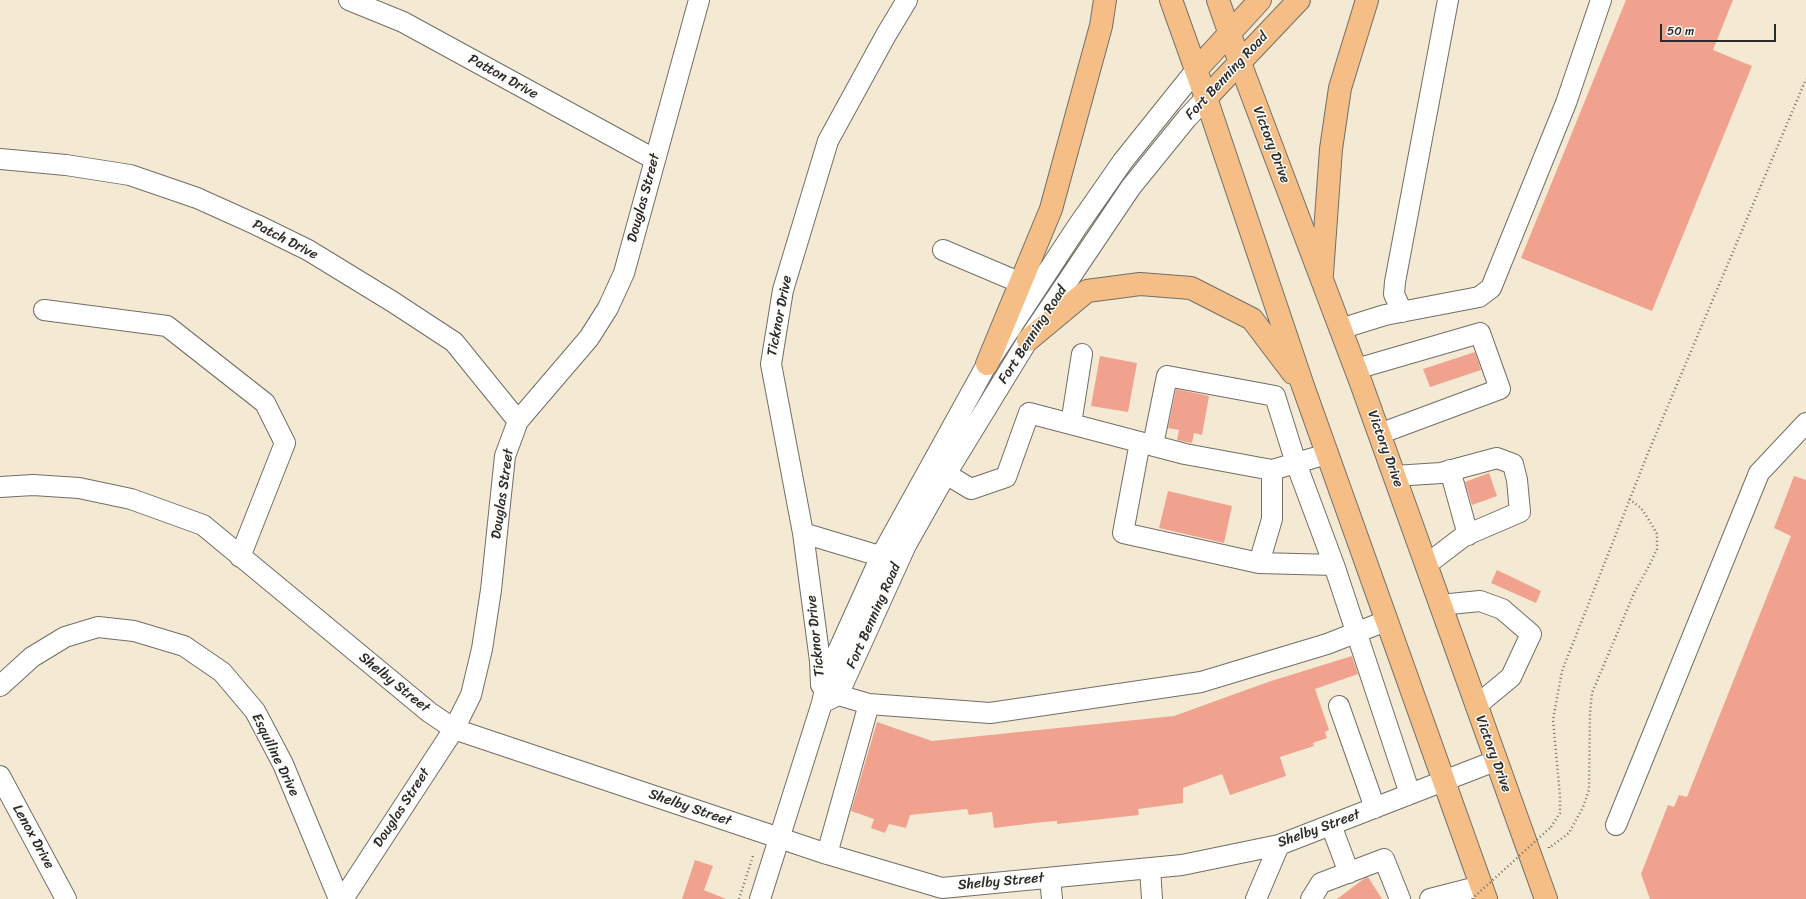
<!DOCTYPE html>
<html>
<head>
<meta charset="utf-8">
<style>
	body { margin:0 }
	#map { position:relative; width:1806px; height:899px; overflow:hidden; background:#f4ead4; font-family:Sriracha,sans-serif }
	canvas { display:block }
	.scale { position:absolute; left:1660px; top:24px; width:116px; height:18px; box-sizing:border-box; border:2px solid #2b2b2b; border-top:0; padding-left:5px; font-size:12px; line-height:14px; white-space:nowrap; color:#2b2b2b; -webkit-text-stroke:3px #fdfcf7; paint-order:stroke }
</style>
</head>
<body>
<div id="map">
<canvas width="1806" height="899"></canvas>
<div class="scale">50 m</div>
</div>
<script>
const ctx = document.querySelector('canvas').getContext('2d');
ctx.lineJoin = 'round';
function paint(path, color) { ctx.fillStyle = color; ctx.fill(path, 'evenodd'); }
const shape = rows => new Path2D(rows.map(r => 'M' + r).join(''));
function strokePath(path, color, width, dash) { ctx.strokeStyle = color; ctx.lineWidth = width; ctx.lineCap = dash ? 'butt' : 'round'; ctx.setLineDash(dash || []); ctx.stroke(path); }
function drawText(font, color, halo, rows, align = 'center') {
  ctx.font = font + ' Sriracha,sans-serif'; ctx.lineWidth = 3; ctx.setLineDash([]); ctx.textBaseline = 'middle'; ctx.strokeStyle = halo; ctx.fillStyle = color; for (const [text, x, y, turn = 0] of rows) {
    ctx.save(); ctx.translate(x, y); ctx.rotate((+turn || 0) * Math.PI / 180); ctx.textAlign = isNaN(turn) ? turn : align; if (halo) ctx.strokeText(text, 0, 0); ctx.fillText(text, 0, 0); ctx.restore();
  }
}
paint(shape([
	[1626,0,1733,0,1713,50,1752,66,1652,311,1521,258],
	[1475,352,1481,370,1430,387,1423,369],
	[1100,356,1137,363,1128,412,1091,406],
	[1176,389,1209,396,1202,435,1194,433,1192,443,1177,440,1179,430,1168,428],
	[1489,473,1497,496,1472,505,1465,482],
	[1794,476,1806,480,1806,899,1650,899,1641,874,1668,805,1674,807,1679,795,1687,797,1791,536,1774,528],
	[1168,491,1232,506,1224,543,1159,528],
	[1497,570,1541,591,1536,603,1491,583],
	[1352,656,1358,674,1315,689,1329,730,1325,732,1327,738,1313,743,1314,746,1280,757,1286,776,1230,795,1222,774,1183,788,1183,803,1138,809,1139,815,1057,824,1057,821,1043,822,994,828,992,812,969,815,967,809,910,815,906,828,889,824,885,833,871,828,874,819,851,811,877,722,932,741,1174,716,1268,682],
	[695,860,713,866,704,890,726,899,682,899],
	[1368,877,1382,899,1337,899,1365,878]
]), '#f0a28f');
const minor = shape([
	[349,0,403,22,654,159],
	[0,159,66,165,130,175,197,198,257,225,308,250,393,302,454,342,518,421],
	[943,250,1021,283],
	[44,310,167,326,265,403,285,443,240,557],
	[1402,312,1394,294,1395,282,1448,0],
	[1340,329,1385,315,1479,297,1491,288,1566,103,1601,0],
	[1356,369,1480,333,1500,389,1379,434],
	[1071,424,1082,354],
	[1140,442,1123,533,1259,563,1272,519,1272,470],
	[1153,445,1167,376,1275,396,1296,463,1334,565,1259,563],
	[1450,470,1468,535],
	[946,474,971,489,1006,477,1029,413,1185,454,1272,470,1327,454],
	[1394,476,1441,473,1497,458,1513,464,1517,480,1520,512,1464,536,1426,565],
	[0,487,33,485,79,488,131,499,203,525,429,712,454,729,827,854,942,888,1182,865,1279,845,1495,761],
	[803,533,893,560],
	[1334,565,1410,794],
	[1440,605,1480,601,1502,609,1531,634,1511,677,1476,706],
	[821,685,820,661,803,533,771,364,783,290,828,141,886,35,907,0],
	[0,686,32,657,65,637,98,627,134,631,184,646,222,672,255,711,283,764,339,899],
	[838,695,869,704,990,713,1201,682,1327,644,1386,621],
	[822,703,838,695,906,545,946,474,1028,340,1131,187,1187,118,1206,98],
	[1339,706,1375,808],
	[0,776,66,899],
	[1331,825,1349,873],
	[1616,825,1759,473,1806,423],
	[827,854,869,704],
	[1150,868,1152,899],
	[1050,878,1052,899],
	[343,899,454,729,471,695,482,649,491,590,505,456,518,421,589,338,608,308,624,273,699,0],
	[760,899,822,703,829,671,881,556,987,364,1077,227,1123,161,1196,70],
	[1256,899,1279,845],
	[1311,899,1321,883,1384,859,1400,899],
	[1430,899,1481,886]
]);
const major = shape([
	[1196,70,1260,0],
	[1206,98,1299,0]
]);
const highway = shape([
	[1171,0,1206,98,1303,386,1486,899],
	[1218,0,1240,63,1361,383,1546,899],
	[1322,274,1331,149,1340,88,1367,0],
	[1028,340,1087,291,1140,284,1191,288,1252,319,1293,373],
	[987,364,1051,209,1101,26,1105,0]
]);
strokePath(minor, '#716e66', 22);
strokePath(major, '#716e66', 24);
strokePath(highway, '#716e66', 24);
strokePath(shape([
	[1551,827,1560,813,1560,796,1553,720,1562,671,1648,453,1806,79],
	[1549,847,1549,848,1569,833,1583,807,1589,790,1590,713,1592,693,1635,591,1649,566,1657,549,1657,534,1649,520,1641,508,1629,499],
	[739,899,753,856]
]), '#716e66', 2.5, [1, 3]);
strokePath(minor, '#fff', 20);
strokePath(major, '#f5be86', 22);
strokePath(highway, '#f5be86', 22);
strokePath(shape([
	[1472,899,1551,827]
]), '#716e66', 2.5, [1, 3]);
drawText('14px', '#2b2b2b', '#fdfcf7', [
	["Fort Benning Road",1227,76,-47],
	["Patton Drive",503,77,29],
	["Victory Drive",1271,145,69],
	["Douglas Street",644,198,-75],
	["Patch Drive",285,240,27],
	["Ticknor Drive",780,316,-79],
	["Fort Benning Road",1033,335,-57],
	["Victory Drive",1385,449,70],
	["Douglas Street",503,494,-82],
	["Fort Benning Road",874,616,-66],
	["Ticknor Drive",816,636,-96],
	["Shelby Street",394,683,39],
	["Victory Drive",1493,754,70],
	["Esquiline Drive",275,755,64],
	["Douglas Street",402,808,-57],
	["Shelby Street",690,808,19],
	["Shelby Street",1319,829,-20],
	["Lenox Drive",33,837,61],
	["Shelby Street",1001,882,-5]
]);
</script>
</body>
</html>
